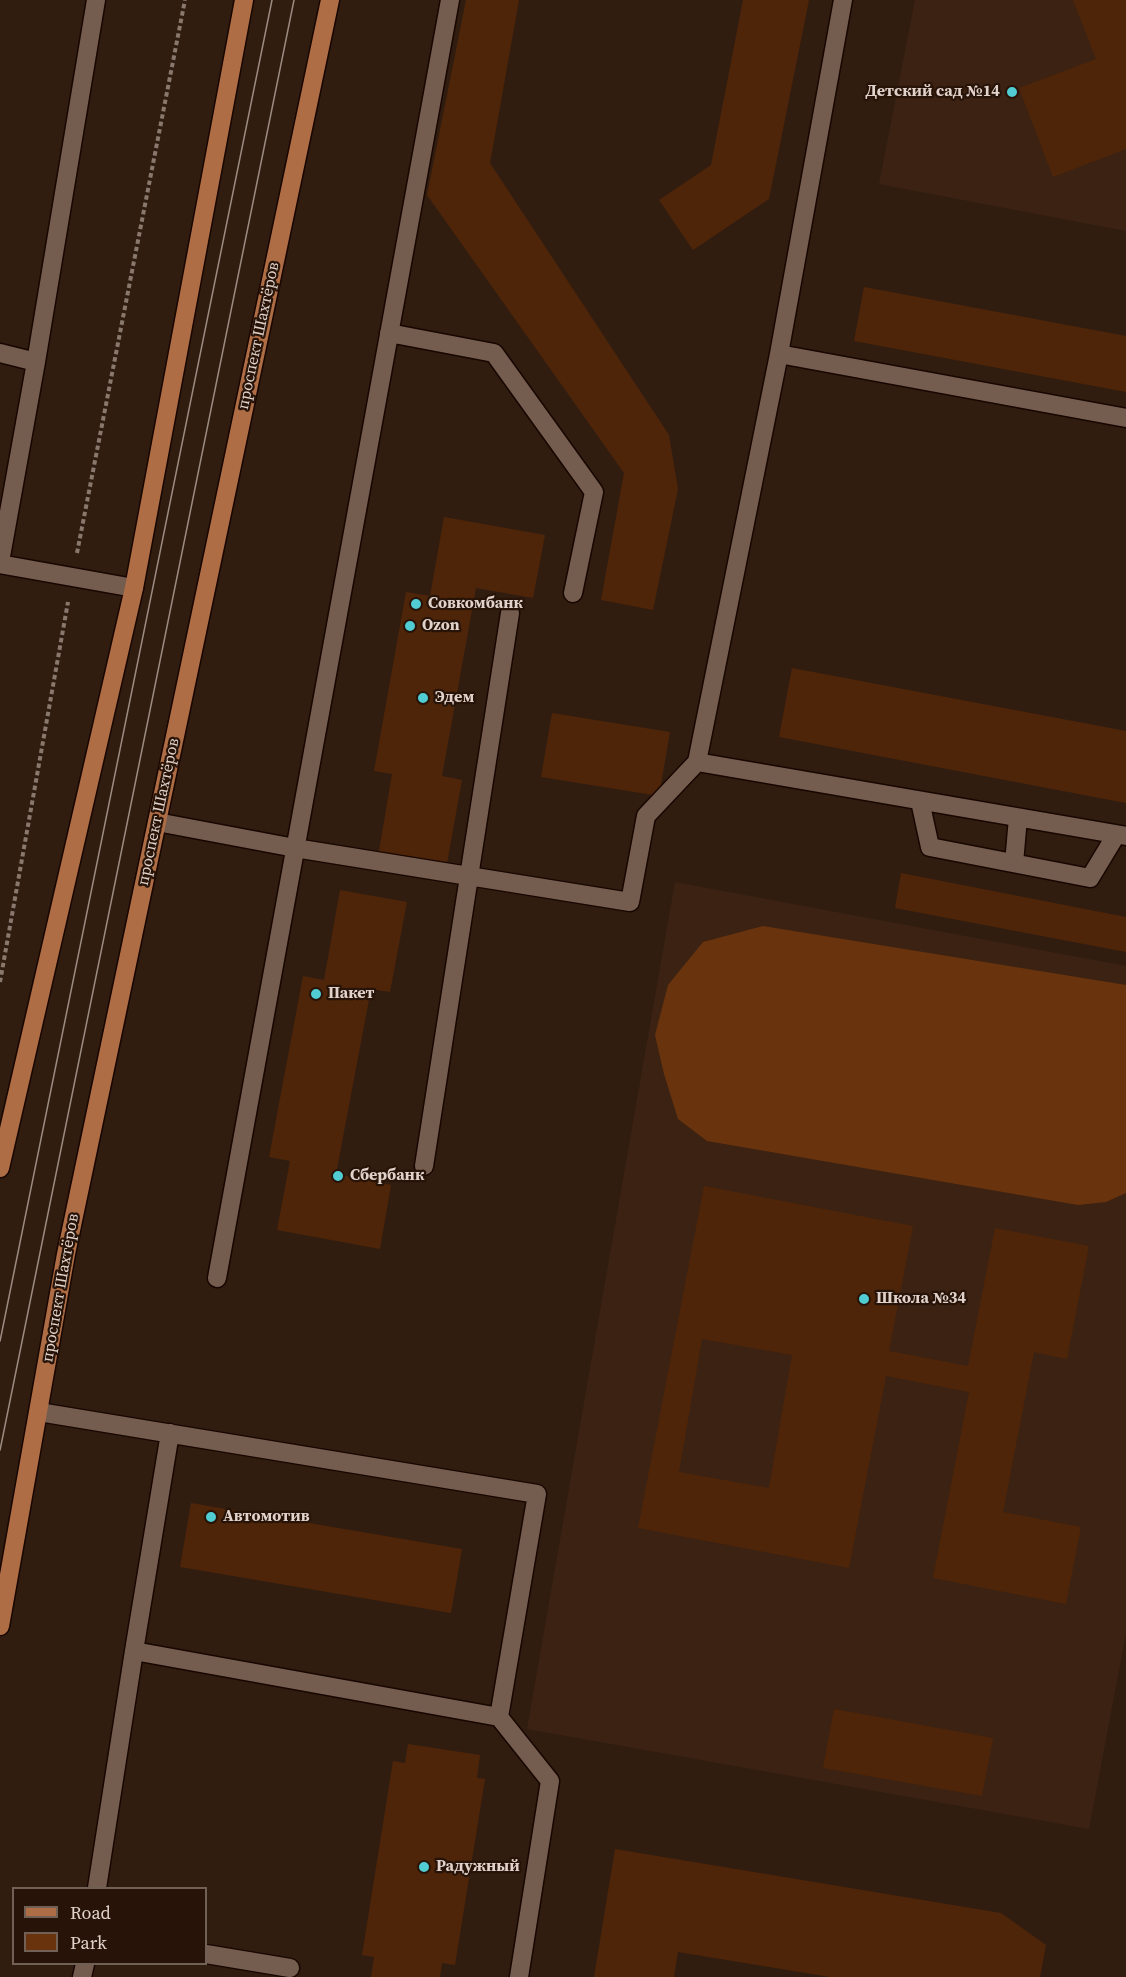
<!DOCTYPE html>
<html>
<head>
<meta charset="utf-8">
<style>
	body { margin:0 }
	#map { position:relative; width:1126px; height:1977px; overflow:hidden; background:#311d10; font-family:"Source Serif 4",serif }
	canvas { display:block }
	.legend { position:absolute; left:12px; top:1887px; width:195px; height:78px; box-sizing:border-box; background:#271307; border:2px solid #716055; margin:0; padding:8px 10px; list-style:none; font-size:18px; color:#e1d3cb }
	.legend li { display:flex; align-items:center; gap:12px; height:30px }
	.legend b { width:30px; border:2px solid #716055 }
</style>
</head>
<body>
<div id="map">
<canvas width="1126" height="1977"></canvas>
<ul class="legend">
<li><b style="height:8px;background:#ae6d44"></b>Road</li>
<li><b style="height:16px;background:#69330d"></b>Park</li>
</ul>
</div>
<script>
const ctx = document.querySelector('canvas').getContext('2d');
ctx.lineJoin = 'round';
function paint(path, color) { ctx.fillStyle = color; ctx.fill(path, 'evenodd'); }
const shape = rows => new Path2D(rows.map(r => 'M' + r).join(''));
function strokePath(path, color, width, dash) { ctx.strokeStyle = color; ctx.lineWidth = width; ctx.lineCap = dash ? 'butt' : 'round'; ctx.setLineDash(dash || []); ctx.stroke(path); }
function drawText(font, color, halo, rows, align = 'center') {
  ctx.font = font + ' "Source Serif 4",serif'; ctx.lineWidth = 4.5; ctx.setLineDash([]); ctx.textBaseline = 'middle'; ctx.strokeStyle = halo; ctx.fillStyle = color; for (const [text, x, y, turn = 0] of rows) {
    ctx.save(); ctx.translate(x, y); ctx.rotate((+turn || 0) * Math.PI / 180); ctx.textAlign = isNaN(turn) ? turn : align; if (halo) ctx.strokeText(text, 0, 0); ctx.fillText(text, 0, 0); ctx.restore();
  }
}
paint(shape([
	[915,0,1126,0,1126,231,879,184],
	[675,882,1126,966,1126,1633,1089,1829,527,1729]
]), '#3c2212');
paint(shape([
	[763,926,1126,985,1126,1193,1106,1202,1078,1205,707,1141,678,1119,664,1074,655,1035,668,985,703,942]
]), '#69330d');
paint(shape([
	[466,0,519,0,490,163,669,435,678,489,653,610,601,600,624,473,427,195],
	[743,0,809,0,769,199,693,250,659,200,711,165],
	[1073,0,1126,0,1126,149,1053,177,1019,88,1096,59],
	[864,287,1126,336,1126,392,854,341],
	[444,517,545,535,533,598,476,588,442,776,462,780,446,869,378,857,392,774,374,771,406,592,430,596],
	[792,668,1126,731,1126,803,779,737],
	[552,713,670,732,659,796,541,777],
	[901,873,1126,917,1126,952,895,908],
	[340,890,407,902,390,992,371,989,336,1174,391,1185,380,1249,277,1230,290,1161,269,1157,303,976,324,980],
	[704,1186,913,1226,889,1351,968,1366,995,1228,1089,1246,1067,1359,1034,1352,1003,1512,1081,1527,1066,1604,933,1578,969,1392,886,1376,849,1568,638,1528],
	[702,1339,792,1355,769,1488,679,1472],
	[191,1503,462,1549,451,1613,180,1567],
	[834,1709,993,1738,982,1796,823,1768],
	[408,1744,480,1755,477,1778,485,1779,455,1965,442,1963,440,1977,371,1977,374,1957,362,1955,393,1761,405,1763],
	[615,1849,1001,1913,1046,1945,1040,1977,830,1977,678,1952,674,1977,594,1977]
]), '#4e2509');
const minor = shape([
	[389,333,494,353,594,492,573,593],
	[0,353,36,362],
	[779,354,1126,418],
	[0,562,36,362,96,0],
	[0,564,134,588],
	[697,762,779,354,843,0],
	[920,801,930,847,1090,878,1116,835],
	[157,822,295,848,630,902,646,816,697,762,1126,836],
	[1014,863,1018,818],
	[424,1166,510,613],
	[217,1278,450,0],
	[39,1412,537,1494,499,1717,134,1651],
	[499,1717,550,1781,519,1977],
	[97,1888,134,1651,170,1433],
	[206,1954,290,1968],
	[82,1977,85,1964]
]);
const major = shape([
	[0,1168,134,588,244,0],
	[0,1626,66,1254,330,0]
]);
strokePath(minor, '#180600', 21);
strokePath(major, '#180600', 21);
strokePath(shape([
	[77,553,185,0],
	[0,982,68,602]
]), '#89786e', 4, [4.5, 3]);
strokePath(minor, '#745c4e', 18);
strokePath(major, '#ae6d44', 18);
strokePath(shape([
	[0,1341,272,0],
	[0,1450,294,0]
]), '#9c8b82', 1.5);
for (const [x, y, r, color] of [
	[1012,92,6,"#51ccd3"],
	[416,604,6,"#51ccd3"],
	[410,626,6,"#51ccd3"],
	[423,698,6,"#51ccd3"],
	[316,994,6,"#51ccd3"],
	[338,1176,6,"#51ccd3"],
	[864,1299,6,"#51ccd3"],
	[211,1517,6,"#51ccd3"],
	[424,1867,6,"#51ccd3"]
]) { const dot = new Path2D(); dot.arc(x, y, r, 0, 2 * Math.PI); ctx.fillStyle = color; ctx.fill(dot); strokePath(dot, '#271307', 2); }
drawText('bold 16px', '#e1d3cb', '#271307', [
	["Детский сад №14",1000,92,"right"],
	["Совкомбанк",428,604],
	["Ozon",422,626],
	["Эдем",435,698],
	["Пакет",328,994],
	["Сбербанк",350,1176],
	["Школа №34",876,1299],
	["Автомотив",223,1517],
	["Радужный",436,1867]
], 'left');
drawText('16px', '#e1d3cb', '#271307', [
	["проспект Шахтёров",259,336,-78],
	["проспект Шахтёров",159,812,-78],
	["проспект Шахтёров",61,1288,-80]
]);
</script>
</body>
</html>
